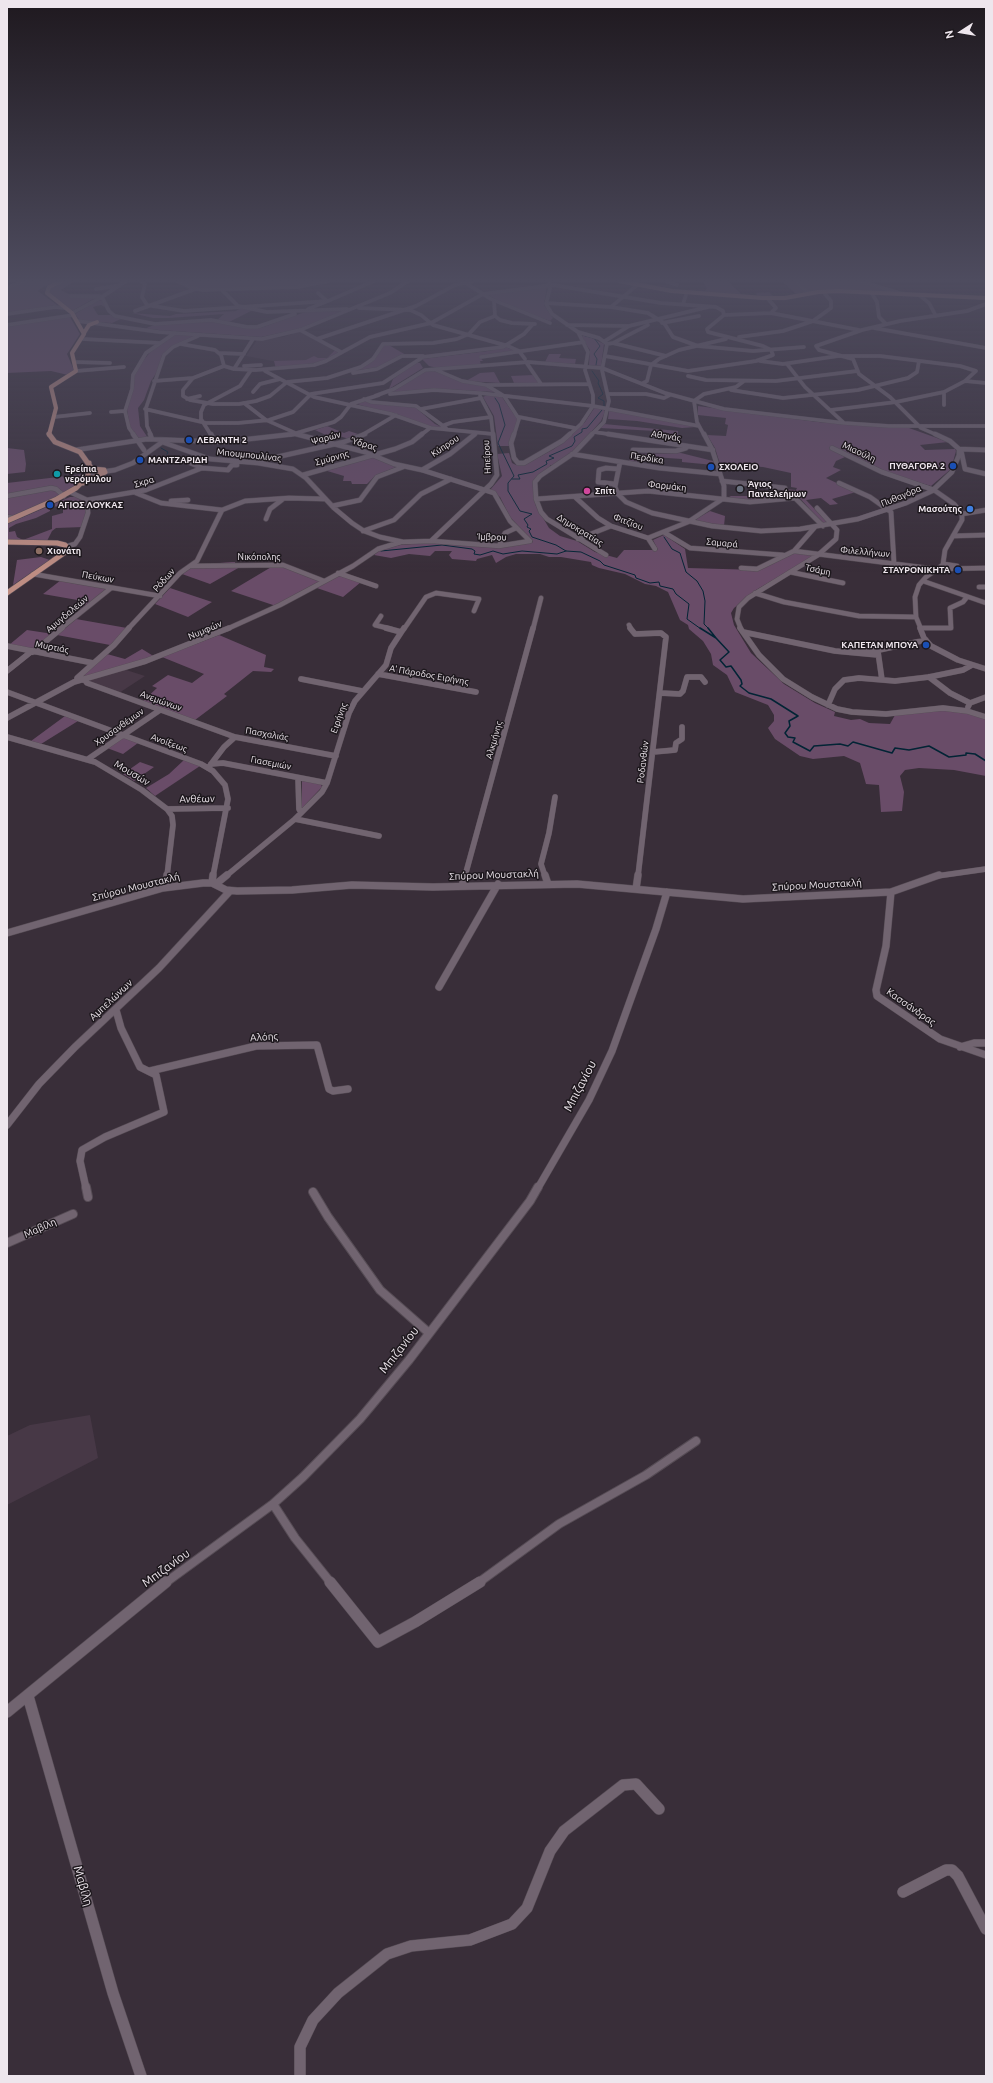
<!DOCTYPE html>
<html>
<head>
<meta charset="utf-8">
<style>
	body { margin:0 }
	#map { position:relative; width:993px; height:2083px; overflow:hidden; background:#392e39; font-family:Ubuntu,sans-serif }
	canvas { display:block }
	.frame { position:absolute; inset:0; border:8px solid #eee6ed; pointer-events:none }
	.north { position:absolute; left:941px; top:12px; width:40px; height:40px; -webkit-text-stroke:3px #1d181d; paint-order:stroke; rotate:258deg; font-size:11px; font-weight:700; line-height:16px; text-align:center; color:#eee6ed }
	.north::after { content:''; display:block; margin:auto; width:14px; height:18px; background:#eee6ed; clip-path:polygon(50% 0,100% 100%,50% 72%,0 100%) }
</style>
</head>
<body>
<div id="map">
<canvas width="993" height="2083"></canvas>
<div class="frame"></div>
<div class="north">N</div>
</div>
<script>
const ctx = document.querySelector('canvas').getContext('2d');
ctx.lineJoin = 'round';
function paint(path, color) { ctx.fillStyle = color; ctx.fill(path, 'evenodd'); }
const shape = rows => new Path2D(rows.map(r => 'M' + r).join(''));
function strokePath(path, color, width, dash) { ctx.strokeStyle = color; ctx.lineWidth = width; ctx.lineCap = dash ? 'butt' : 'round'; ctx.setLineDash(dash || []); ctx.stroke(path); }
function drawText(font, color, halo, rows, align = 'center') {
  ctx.font = font + ' Ubuntu,sans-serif'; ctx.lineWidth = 3; ctx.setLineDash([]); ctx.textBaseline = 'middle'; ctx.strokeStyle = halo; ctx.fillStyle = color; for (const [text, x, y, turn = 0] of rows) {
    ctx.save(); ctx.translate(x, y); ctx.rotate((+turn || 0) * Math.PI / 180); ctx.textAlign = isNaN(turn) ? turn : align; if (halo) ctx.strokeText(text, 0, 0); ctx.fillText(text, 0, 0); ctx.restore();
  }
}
paint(shape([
	[301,331,335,350,327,358,283,363,246,356,257,340,283,337],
	[123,669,145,676,119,693,92,684,89,679],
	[90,1415,98,1458,7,1505,7,1436,30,1425]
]), '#473846');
paint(shape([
	[26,281,58,281,43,287,38,291,57,305,7,313,7,288],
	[64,281,75,281,61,290,68,294,102,294,72,311,49,293,49,289],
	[181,281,325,281,310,285,205,289,195,288],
	[702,281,729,282,741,294,757,296,756,293,769,292,774,297,672,290,705,291,707,288],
	[782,281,858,281,898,293,846,290,797,295],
	[547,287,544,305,553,318,550,321,519,310,491,297,488,294],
	[102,300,105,307,101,305,93,307,98,315,111,315,121,319,112,323,80,321,75,314,96,301],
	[240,308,253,310,229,322,217,320,224,314,169,318,153,318,132,313,170,316,176,314,236,311],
	[348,309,299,329,261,337,144,329,154,325,214,321,254,328,263,327,305,312],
	[70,317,80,334,67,354,74,370,68,375,51,371,7,373,7,326],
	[176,334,196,336,171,347,162,355,161,366,151,381,144,400,138,408,140,426,148,438,139,439,130,428,127,410,134,377,138,367,151,351],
	[585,335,604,344,601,366,589,365,590,350,581,337],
	[387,344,406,355,379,367,353,371,365,366,381,346],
	[506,347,516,351,480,357,483,361,480,361,481,365,437,368,429,366,422,359,488,351],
	[335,350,338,352,336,354,321,362,276,369,274,361,306,360,314,356,318,358,327,358],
	[549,354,561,354,559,358,576,359,575,364,545,362],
	[415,363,420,363,423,368,389,389,393,379],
	[432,370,462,382,484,385,495,392,441,389,387,393,426,371],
	[494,372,500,383,466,381,480,373],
	[533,375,539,383,514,383,511,376],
	[487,395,502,397,518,420,509,446,498,446,494,416,483,397],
	[364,400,416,408,435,424,444,428,434,428,357,404],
	[698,406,818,422,909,428,948,442,920,445,925,450,955,449,956,451,951,469,931,486,885,472,831,447,829,448,845,457,836,461,833,467,841,470,826,478,856,492,832,499,838,504,830,505,821,498,806,500,828,523,822,523,798,496,752,501,727,498,731,496,778,496,789,493,788,490,784,489,796,490,797,488,791,487,791,473,763,467,720,464,715,448,707,435,726,436,728,425,725,424,726,418,698,415],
	[595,407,604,409,605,412,601,421,576,449,556,465,550,465,551,468,533,482,533,493,536,506,549,528,560,536,577,541,595,552,617,558,624,550,658,550,653,540,664,535,685,549,688,568,757,570,794,552,814,556,756,590,734,608,731,613,734,625,751,653,784,684,815,703,835,712,834,716,851,720,860,719,869,723,890,724,895,715,942,709,970,713,986,719,986,776,954,770,919,768,905,770,900,776,904,792,902,811,881,812,879,785,866,784,860,763,844,756,813,759,800,756,775,739,768,728,774,721,774,715,768,705,735,692,727,675,713,665,711,654,703,641,689,629,688,625,680,620,668,592,656,586,645,584,625,574,599,568,592,565,591,562,561,557,549,557,540,554,516,554,506,557,496,563,492,555,477,559,476,561,452,559,449,555,452,551,435,551,430,556,409,554,391,558,374,555,380,550,400,545,432,542,500,547,533,542,510,517,500,497,490,490,502,476,497,454,509,453,512,463,516,465,530,462,554,449,566,439,585,422],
	[611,410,696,427,682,428,637,421,608,419,609,411],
	[604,424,678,431,678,438,655,437,656,431,600,428],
	[327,426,344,433,349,431,361,435,349,439,333,434,328,436,315,430],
	[7,448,24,450,26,464,25,472,7,474],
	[681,453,713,461,714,465,682,462,682,459,639,456,637,463,629,461,631,454],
	[373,456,396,467,375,476,367,484,352,484,351,481,343,481,344,476,324,470],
	[84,474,76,485,58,497,15,516,7,515,7,483],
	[70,497,79,497,84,499,87,507,83,527,56,528,52,531,47,541,7,540,7,524],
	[63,506,63,513,52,516,52,529,23,540,17,537,15,531,9,532,9,528,16,524,36,518,50,511,50,507],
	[710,511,725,516,724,526,698,522,696,519],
	[41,557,50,560,13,585,17,560],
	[232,562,235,562,236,566,240,567,210,584,182,574,195,565],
	[273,566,280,566,322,581,276,606,231,591],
	[339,574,361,582,343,597,314,587],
	[61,580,108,588,83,609,75,608,83,601,43,594],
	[170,588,212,602,188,617,155,604],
	[76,619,127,628,110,645,57,635],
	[27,630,53,634,33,650,9,645],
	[219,635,266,655,264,667,274,669,271,672,253,671,224,694,227,696,195,720,143,701,157,688,152,686,168,675,192,683,204,674,162,657],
	[142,649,155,657,79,678,107,654,125,659],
	[65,716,78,721,41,744,31,741],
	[123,737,138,743,123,754,107,748],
	[184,760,200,766,155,796,146,788,169,774],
	[140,762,154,767,134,781,123,774],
	[302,781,321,784,322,787,302,808]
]), '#694c68');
strokePath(shape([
	[585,336,594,338,600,346,594,354,597,359,596,365],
	[592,371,599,381,598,383,603,394,598,398,604,401,604,406],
	[495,398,499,404,505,425,498,443,514,476,508,483,508,491,520,511,532,514,524,519,528,525,527,527,531,529,529,531,532,537,556,545,566,551,581,552,600,561,604,565,635,575,636,578,650,583,659,582,660,586,673,589,676,594,689,604,687,619,701,629],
	[161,448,168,452,167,454],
	[512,479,520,479,518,475,533,472,547,464,546,461,554,458,549,456,572,446,575,441,574,437,582,432,582,429,587,428,602,410],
	[664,537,672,549,680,553,686,572,697,581,703,591,705,601,704,624,709,629],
	[381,551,442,545,472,549,475,551,474,554,480,555,493,551,503,554,522,551,557,554,566,551]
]), '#022435', 1);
strokePath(shape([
	[700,628,716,638,729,652,720,660,726,667,731,666,741,680,742,684,740,686,749,693,771,699,798,716,789,721,790,726,785,733,788,737,795,738,793,742,810,751,814,746,840,744,848,746,853,742,892,753,895,748,909,750,929,746,949,757,966,755,966,753,975,754,986,761],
	[708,628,716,638]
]), '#022435', 1.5);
const minorFar5 = shape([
	[141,281,145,284,142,297,147,305,184,311,328,301,374,281],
	[177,281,192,288,203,290,298,287,328,281],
	[666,281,677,285],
	[795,281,806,291,813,293],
	[859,281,903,294],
	[464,282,491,299,550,323],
	[549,283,550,288,546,304,552,314,578,332,599,338,607,344,602,370,609,401,604,422,591,435],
	[9,287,25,281],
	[96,289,117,286],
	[221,289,238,306,267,312,347,309],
	[871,292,877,302,879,317,886,324],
	[318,293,327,301],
	[919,295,929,303,936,316],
	[71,296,102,297,109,311,115,316,155,324,211,320,247,327,257,327,295,314],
	[494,301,495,316,500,320,512,323,535,324],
	[546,303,611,307,648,313,664,323,673,337,698,346,753,351,804,347],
	[683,304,686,295],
	[611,307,636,286],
	[359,308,410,310,421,315,433,325,508,346,519,351,525,359],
	[308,309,328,301],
	[135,311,195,289],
	[72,313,102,297,126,281],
	[771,313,859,330],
	[7,314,55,307,65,308],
	[724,315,771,313,776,308,769,300],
	[78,321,159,332,262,339,300,330,390,293,408,281],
	[662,323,699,316],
	[7,325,74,315],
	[567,325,628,326],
	[874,328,986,348],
	[300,330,341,352],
	[739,337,783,331,813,321,831,308,831,301,825,294],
	[83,339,160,343],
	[317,339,416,306,455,285,473,281],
	[605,341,629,326,708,307],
	[613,343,666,356],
	[181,344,215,350,221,355,224,366],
	[607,344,613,343,648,325],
	[219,353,244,354],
	[481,357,584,342],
	[760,361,783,364,838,356,880,356,960,366,976,371,965,381,944,392,896,402,831,410],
	[74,362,110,363],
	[526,362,541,384],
	[787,364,805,387,844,423],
	[224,366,234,369,256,370,314,365,326,361,370,337,431,323,483,294,553,285,661,303,716,307,723,311,724,315,707,329,708,332,763,346,771,350,773,355,756,361,688,371,605,356],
	[224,366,193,378,183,390,183,396,190,400,213,404,239,404,256,401,270,396,287,382,327,378,361,367,373,359,383,344,433,343,457,339,469,334,480,322,495,316],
	[244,366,261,365],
	[234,369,253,339],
	[436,370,462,381,486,385,504,396,519,419,514,435],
	[76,371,124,367],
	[265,371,314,397,391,414,431,428,493,434],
	[353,373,377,369,402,356,423,356],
	[688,376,706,380,776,381,857,371],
	[154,381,193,378],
	[965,381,986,383],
	[643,383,647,381,651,365,659,359,679,350,726,339],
	[487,385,589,384],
	[731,390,783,398,858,390,908,378,917,372,919,361],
	[253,392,260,384,280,379],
	[944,392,944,405],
	[480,393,593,406,699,426],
	[390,394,434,390,479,393],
	[608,394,646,394,664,398,670,395],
	[375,396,394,389,425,370,528,362,602,368,665,393,724,409,844,423,889,426,986,426],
	[480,396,491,417,493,435],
	[187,399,200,396],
	[364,399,371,402,416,406,446,428],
	[244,403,266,420,300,435],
	[145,409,206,423,238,423,269,420,293,412,311,394,383,383,423,357,503,347,524,334,533,324],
	[421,409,481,398],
	[111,412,125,411],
	[54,417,90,413],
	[519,417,575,428],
	[442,426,453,422,491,417],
	[594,432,615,435],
	[134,435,129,428,125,411,132,389,133,375,146,353,175,333],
	[151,435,147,426,146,408,164,355,173,347,198,336],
	[211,435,201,419,201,412,204,405,240,386,251,370],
	[290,435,334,422,341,417,351,404,379,395],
	[362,435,396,415],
	[421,435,430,428],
	[473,435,476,433],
	[569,435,581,424,593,406,593,395,585,370,588,352,578,332],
	[704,435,697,422,694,401,704,394,736,387,744,381],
	[937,435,921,428,890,397,859,374,853,359,819,350,816,346,862,330,900,321,967,311,986,304]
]);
const minorFar4 = shape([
	[133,434,144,450],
	[150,434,152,439],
	[211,434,212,436],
	[514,434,511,443,514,458,518,463,524,463,562,441,570,434],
	[592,434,574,453,540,476,535,482,536,499,541,512,547,519,606,555],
	[608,434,713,450],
	[162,442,210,459,258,463,293,469,306,478,334,508,352,523,364,531,380,537,403,542,431,541,499,546,530,541,510,521,494,493,422,470,394,464,365,452,296,434],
	[832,448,882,472,934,490,954,504,962,514],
	[959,449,986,450],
	[76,450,147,439,222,442,294,434],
	[633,450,676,451,686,448],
	[961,450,965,469,986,474],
	[572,454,659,468,720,474],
	[181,459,202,468,228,470,232,465,237,465],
	[259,461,344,442,365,434],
	[620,462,615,487,618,494,626,502,652,513,712,526,761,531,800,529,858,519,906,503,932,491,952,472,959,455,959,449,950,441,935,434],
	[422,470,450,454,475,434],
	[88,474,115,470,133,463,165,440],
	[303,475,395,449,412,442,422,434],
	[722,481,785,488],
	[839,483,870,497,891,512,894,563],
	[615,484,598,482,599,470,606,468,618,469],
	[136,493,161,503,222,510,245,501,289,498,325,499],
	[7,496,51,488,56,489,64,496],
	[575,497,598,518,611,526,648,538,655,549],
	[536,499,648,491,750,502,795,498,823,526],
	[87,500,146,490,202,468],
	[171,501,188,500],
	[332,506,360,500,377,477,403,467],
	[962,514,986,510],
	[7,517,13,518],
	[266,519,270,509,283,499],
	[363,531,394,520,421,494,451,479],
	[665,533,690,548,783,555],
	[953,536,986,535],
	[648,538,688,522,724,498,724,486,712,449,704,434],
	[578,539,611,526],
	[431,541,491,484,497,475,493,434],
	[68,546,75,544,80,537,88,513,87,500,70,492],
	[499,546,505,533,516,528],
	[794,551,935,569,986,568],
	[943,564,945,550,962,520,962,514],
	[191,566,283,565,324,581],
	[741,568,757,569,794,551,815,527],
	[790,572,843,583],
	[338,573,376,586],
	[33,574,160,596],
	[923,581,986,603],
	[979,587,986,587],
	[755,593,784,602,859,616,916,617],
	[381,616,375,625,391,629],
	[629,625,631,629],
	[920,628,951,628,950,608,963,602,967,597],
	[60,629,111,588],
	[128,629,180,573,197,561,222,510],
	[227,629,280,605,353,566,378,549,401,542],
	[404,629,426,597,436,593,479,599,474,611],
	[533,629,541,598],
	[741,629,737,619,739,607,748,598,818,555,836,539,837,530,817,508],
	[921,629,916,617,915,597,919,585,926,577,944,564,957,566]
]);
const minorFar3 = shape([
	[386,628,401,632],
	[630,628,635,634,661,633,666,637,638,876],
	[740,628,759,655,783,679,812,697,837,709,852,712,886,714,943,708,967,711,986,717],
	[920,628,924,638,931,646,958,660,986,669],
	[743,632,835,651,878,655],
	[7,646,93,663],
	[843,648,879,650,926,640],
	[33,652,62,628],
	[878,652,882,680],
	[7,671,32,651],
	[378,674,476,692],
	[929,677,950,693,970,703],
	[84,679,87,683,235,737],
	[301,679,362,691],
	[77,681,77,678,114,645,129,628],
	[7,692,201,764,213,771,225,785,228,799,213,876],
	[660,693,680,694,683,691,687,677,701,677,705,682],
	[828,705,835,689,844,680,859,678,895,681,929,677,963,670,972,665],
	[968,707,970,703,986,697],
	[7,718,74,682,146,661,229,628],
	[7,737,95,762,142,790,167,809,172,816,173,825,167,876],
	[653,752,675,750,676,743,682,739,682,727],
	[88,759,160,710],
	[211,764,223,763,327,783],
	[208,768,224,747,235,737,336,756],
	[298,778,299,809,301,813],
	[167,809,228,808],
	[295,819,379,836],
	[226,876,295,819,322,792,327,783,349,713,355,701,386,665,391,648,404,628],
	[465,876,533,628],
	[545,876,541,864,549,833,555,797],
	[937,876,986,869]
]);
const minorFar2 = shape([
	[545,875,548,884],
	[212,883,213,875],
	[216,884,227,875],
	[462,886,465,875],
	[166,887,167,875],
	[636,889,638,875],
	[891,892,886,946,876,990,877,996,940,1039,986,1055],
	[7,933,163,888,203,883,212,883,226,890,237,891,292,890,352,885,433,887,577,884,743,899,891,892,939,875],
	[439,987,498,884],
	[960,1047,974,1043,986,1043],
	[150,1071,256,1046,317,1045,329,1089,333,1091,348,1089],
	[7,1125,39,1084,75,1047,159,968,230,891],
	[86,1188,80,1161,82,1150,105,1137,164,1112,156,1075,140,1067,121,1028,116,1010],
	[538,1188,589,1100,612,1051,656,929,667,892]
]);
const minorFar1 = shape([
	[86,1187,88,1197],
	[313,1192,328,1217,380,1290,429,1333],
	[7,1243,73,1214],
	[273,1504,295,1538,331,1583],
	[165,1583,273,1504,303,1477,360,1419,409,1360,530,1201,538,1187],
	[478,1583,559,1524,646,1475,696,1441]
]);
const minor = shape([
	[330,1582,378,1642,415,1622,480,1582],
	[28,1696,113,1993,141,2076],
	[7,1712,166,1582],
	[903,1892,946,1870,952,1870,958,1876,986,1929],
	[300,2076,300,2047,313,2020,338,1993,387,1954,411,1946,470,1940,512,1924,527,1908,550,1851,564,1831,623,1785,636,1784,659,1809]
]);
const majorFar1 = shape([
	[619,281,672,291,763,298,785,298,818,292,838,291,986,298],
	[84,333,89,325,97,322],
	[49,435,56,408,51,387,76,371,72,353,84,334,72,313,47,293,49,287,62,281]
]);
const major = shape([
	[49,434,55,442,80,452,92,469,104,470],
	[83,483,105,472],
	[7,521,57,499,76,488,88,476,89,463],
	[7,542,57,543,65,545,68,548,64,553,7,593]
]);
strokePath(minorFar5, '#564c55', 4);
strokePath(minorFar4, '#564c55', 5.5);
strokePath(minorFar3, '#564c55', 6);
strokePath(minorFar2, '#564c55', 8);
strokePath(minorFar1, '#564c55', 10);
strokePath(minor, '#564c55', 12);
strokePath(majorFar1, '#564c55', 4.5);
strokePath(major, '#564c55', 6);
strokePath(minorFar5, '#716470', 3.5);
strokePath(minorFar4, '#716470', 4.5);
strokePath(minorFar3, '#716470', 5.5);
strokePath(minorFar2, '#716470', 7);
strokePath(minorFar1, '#716470', 8);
strokePath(minor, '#716470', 11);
strokePath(majorFar1, '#be8d83', 4);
strokePath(major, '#be8d83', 5);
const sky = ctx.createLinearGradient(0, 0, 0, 573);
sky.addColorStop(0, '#1f191f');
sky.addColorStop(0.49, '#4e4c5f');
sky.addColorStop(1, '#4e4c5f00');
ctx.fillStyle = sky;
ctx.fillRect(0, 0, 993, 573);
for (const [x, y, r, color] of [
	[189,440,4,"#1a4fb4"],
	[140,460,4,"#1a4fb4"],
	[953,466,4,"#1a4fb4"],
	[711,467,4,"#1a4fb4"],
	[57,474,4,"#0f9aa8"],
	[740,489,4,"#6b7280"],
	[587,491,4,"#d1479c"],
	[50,505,4,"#1a4fb4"],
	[970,509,4,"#3f7fe0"],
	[39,551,4,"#8d6e63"],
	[958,570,4,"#1a4fb4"],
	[926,645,4,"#1a4fb4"]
]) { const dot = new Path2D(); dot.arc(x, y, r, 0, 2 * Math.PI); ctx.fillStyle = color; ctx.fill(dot); strokePath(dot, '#1d181d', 1.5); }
drawText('9px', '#eee6ed', '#1d181d', [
	["Αθηνάς",666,436,9],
	["Ψαρών",326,438,-15],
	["Ύδρας",364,444,17],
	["Κύπρου",445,446,-34],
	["Μιαούλη",859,452,25],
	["Μπουμπουλίνας",249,455,6],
	["Ηπείρου",487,457,-93],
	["Σμύρνης",332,458,-16],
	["Περδίκα",647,458,9],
	["Σκρα",144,482,-17],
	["Φαρμάκη",667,486,6],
	["Πυθαγόρα",901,496,-22],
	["Φιτζίου",628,522,21],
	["Δημοκρατίας",580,530,32],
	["Ίμβρου",492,537,2],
	["Σαμαρά",722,543,5],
	["Φιλελλήνων",865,552,5],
	["Νικόπολης",259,557],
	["Τσάμη",818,570,12],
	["Πεύκων",98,577,10],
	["Ρόδων",164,580,-48],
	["Αμυγδαλεών",67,614,-40],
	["Νυμφών",205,630,-23],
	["Μυρτιάς",52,647,11],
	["A' Πάροδος Ειρήνης",429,675,10],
	["Ανεμώνων",161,701,20],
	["Ειρήνης",339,718,-70],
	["Χρυσανθέμων",119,727,-35],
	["Πασχαλιάς",267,734,10],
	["Αλκμήνης",494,740,-74],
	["Ανοίξεως",169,743,20],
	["Ροδανθών",643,762,-83],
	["Γιασεμιών",271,763,11]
]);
drawText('bold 9px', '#eee6ed', '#1d181d', [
	["ΛΕΒΑΝΤΗ 2",197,440],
	["ΜΑΝΤΖΑΡΙΔΗ",148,460],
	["ΠΥΘΑΓΟΡΑ 2",945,466,"right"],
	["ΣΧΟΛΕΙΟ",719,467],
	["Ερείπια",65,469],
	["νερόμυλου",65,479],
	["Άγιος",748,484],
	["Παντελεήμων",748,494],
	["Σπίτι",595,491],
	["ΑΓΙΟΣ ΛΟΥΚΑΣ",58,505],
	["Μασούτης",962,509,"right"],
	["Χιονάτη",47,551],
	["ΣΤΑΥΡΟΝΙΚΗΤΑ",950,570,"right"],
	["ΚΑΠΕΤΑΝ ΜΠΟΥΑ",918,645,"right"]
], 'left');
drawText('10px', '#eee6ed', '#1d181d', [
	["Μουσών",132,773,31],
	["Ανθέων",197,799,-1],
	["Σπύρου Μουστακλή",494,875,-2],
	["Σπύρου Μουστακλή",817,885,-3],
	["Σπύρου Μουστακλή",136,887,-14],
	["Αμπελώνων",111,1000,-43],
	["Κασσάνδρας",911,1007,35],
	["Αλόης",264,1037,-4],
	["Μαβίλη",40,1228,-24]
]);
drawText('12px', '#eee6ed', '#1d181d', [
	["Μπιζανίου",580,1086,-62],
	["Μπιζανίου",399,1350,-52],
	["Μπιζανίου",166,1568,-36],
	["Μαβίλη",83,1886,74]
]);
</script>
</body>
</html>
